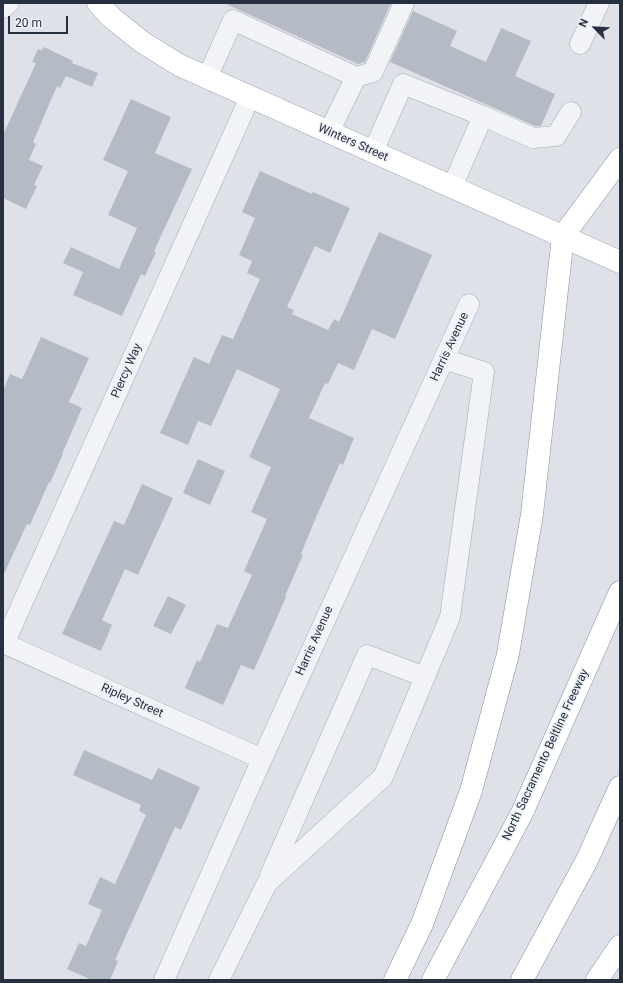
<!DOCTYPE html>
<html>
<head>
<meta charset="utf-8">
<style>
	body { margin:0 }
	#map { position:relative; width:623px; height:983px; overflow:hidden; background:#dee2e8; font-family:Roboto,sans-serif }
	canvas { display:block }
	.frame { position:absolute; inset:0; border:4px solid #273040; pointer-events:none }
	.north { position:absolute; left:575px; top:8px; width:40px; height:40px; -webkit-text-stroke:3px #eef1f6; paint-order:stroke; rotate:294deg; font-size:11px; font-weight:700; line-height:16px; text-align:center; color:#273040 }
	.north::after { content:''; display:block; margin:auto; width:14px; height:18px; background:#273040; clip-path:polygon(50% 0,100% 100%,50% 72%,0 100%) }
	.scale { position:absolute; left:8px; top:16px; width:60px; height:18px; box-sizing:border-box; border:2px solid #273040; border-top:0; padding-left:5px; font-size:12px; line-height:14px; white-space:nowrap; color:#273040; -webkit-text-stroke:3px #eef1f6; paint-order:stroke }
</style>
</head>
<body>
<div id="map">
<canvas width="623" height="983"></canvas>
<div class="frame"></div>
<div class="north">N</div>
<div class="scale">20 m</div>
</div>
<script>
const ctx = document.querySelector('canvas').getContext('2d');
ctx.lineJoin = 'round';
function paint(path, color) { ctx.fillStyle = color; ctx.fill(path, 'evenodd'); }
const shape = rows => new Path2D(rows.map(r => 'M' + r).join(''));
function strokePath(path, color, width, dash) { ctx.strokeStyle = color; ctx.lineWidth = width; ctx.lineCap = dash ? 'butt' : 'round'; ctx.setLineDash(dash || []); ctx.stroke(path); }
function drawText(font, color, halo, rows, align = 'center') {
  ctx.font = font + ' Roboto,sans-serif'; ctx.lineWidth = 3.5; ctx.setLineDash([]); ctx.textBaseline = 'middle'; ctx.strokeStyle = halo; ctx.fillStyle = color; for (const [text, x, y, turn = 0] of rows) {
    ctx.save(); ctx.translate(x, y); ctx.rotate((+turn || 0) * Math.PI / 180); ctx.textAlign = isNaN(turn) ? turn : align; if (halo) ctx.strokeText(text, 0, 0); ctx.fillText(text, 0, 0); ctx.restore();
  }
}
paint(shape([
	[224,3,391,3,365,62,358,64],
	[413,11,457,31,450,46,486,62,501,28,531,41,515,76,555,94,541,126,535,126,390,62],
	[44,47,73,61,72,63,98,73,92,87,66,76,60,88,57,86,33,142,36,144,29,160,43,166,34,185,37,186,26,209,3,198,3,135,36,63,32,62,38,49,42,50],
	[131,99,171,117,155,153,192,169,154,251,156,252,145,276,141,274,122,316,73,295,83,272,63,263,71,247,119,269,137,228,108,215,128,171,103,160],
	[260,171,312,194,313,192,350,208,330,253,315,246,287,307,294,310,292,314,328,330,334,319,339,322,379,232,432,255,395,339,372,329,354,370,338,363,328,384,325,383,309,418,354,438,343,465,340,463,314,522,301,554,303,555,285,596,286,597,254,670,241,665,223,705,185,688,197,660,200,662,217,624,228,628,252,575,244,571,267,519,251,512,271,467,249,457,280,389,237,369,211,426,198,421,188,445,160,433,194,357,209,364,222,335,233,339,260,279,247,273,252,261,239,255,255,218,242,212],
	[41,337,89,358,69,402,82,408,62,454,63,454,50,483,49,482,30,525,27,524,3,576,3,391,10,374,22,379],
	[198,459,225,471,210,505,183,493],
	[142,484,173,498,138,575,125,569,102,620,112,625,101,651,62,634,114,521,124,525],
	[168,596,186,605,171,634,153,626],
	[84,750,152,780,158,768,200,787,181,830,175,827,115,960,118,961,110,980,92,980,67,969,79,943,86,946,102,910,88,904,100,877,115,884,146,815,139,811,141,805,73,775]
]), '#b5bbc5');
const minor = shape([
	[3,8,9,3],
	[580,44,599,3],
	[356,77,373,72,404,3],
	[207,78,233,20,356,77,329,132],
	[373,152,403,84,483,116],
	[452,187,483,116,533,138,556,136,571,112],
	[3,643,262,759],
	[4,644,250,97],
	[270,875,367,655,425,677],
	[164,980,262,759,469,304],
	[219,980,267,883,383,777,450,617,484,372,444,359]
]);
const major = shape([
	[98,3,112,18,142,42,179,65,620,262]
]);
const highway = shape([
	[395,980,422,924,471,791,508,654,532,514,563,236,620,159],
	[433,980,522,813,620,592],
	[522,980,587,860,620,787],
	[597,980,620,946]
]);
strokePath(minor, '#a3a9b2', 21);
strokePath(major, '#9da6b5', 23);
strokePath(highway, '#858fa0', 23);
strokePath(minor, '#f1f3f7', 20);
strokePath(major, '#fff', 22);
strokePath(highway, '#fff', 22);
drawText('12px', '#273040', '#eef1f6', [
	["Winters Street",353,143,24],
	["Harris Avenue",450,347,-65],
	["Piercy Way",127,371,-66],
	["Harris Avenue",315,641,-66],
	["Ripley Street",132,701,24],
	["North Sacramento Beltline Freeway",546,755,-65]
]);
</script>
</body>
</html>
